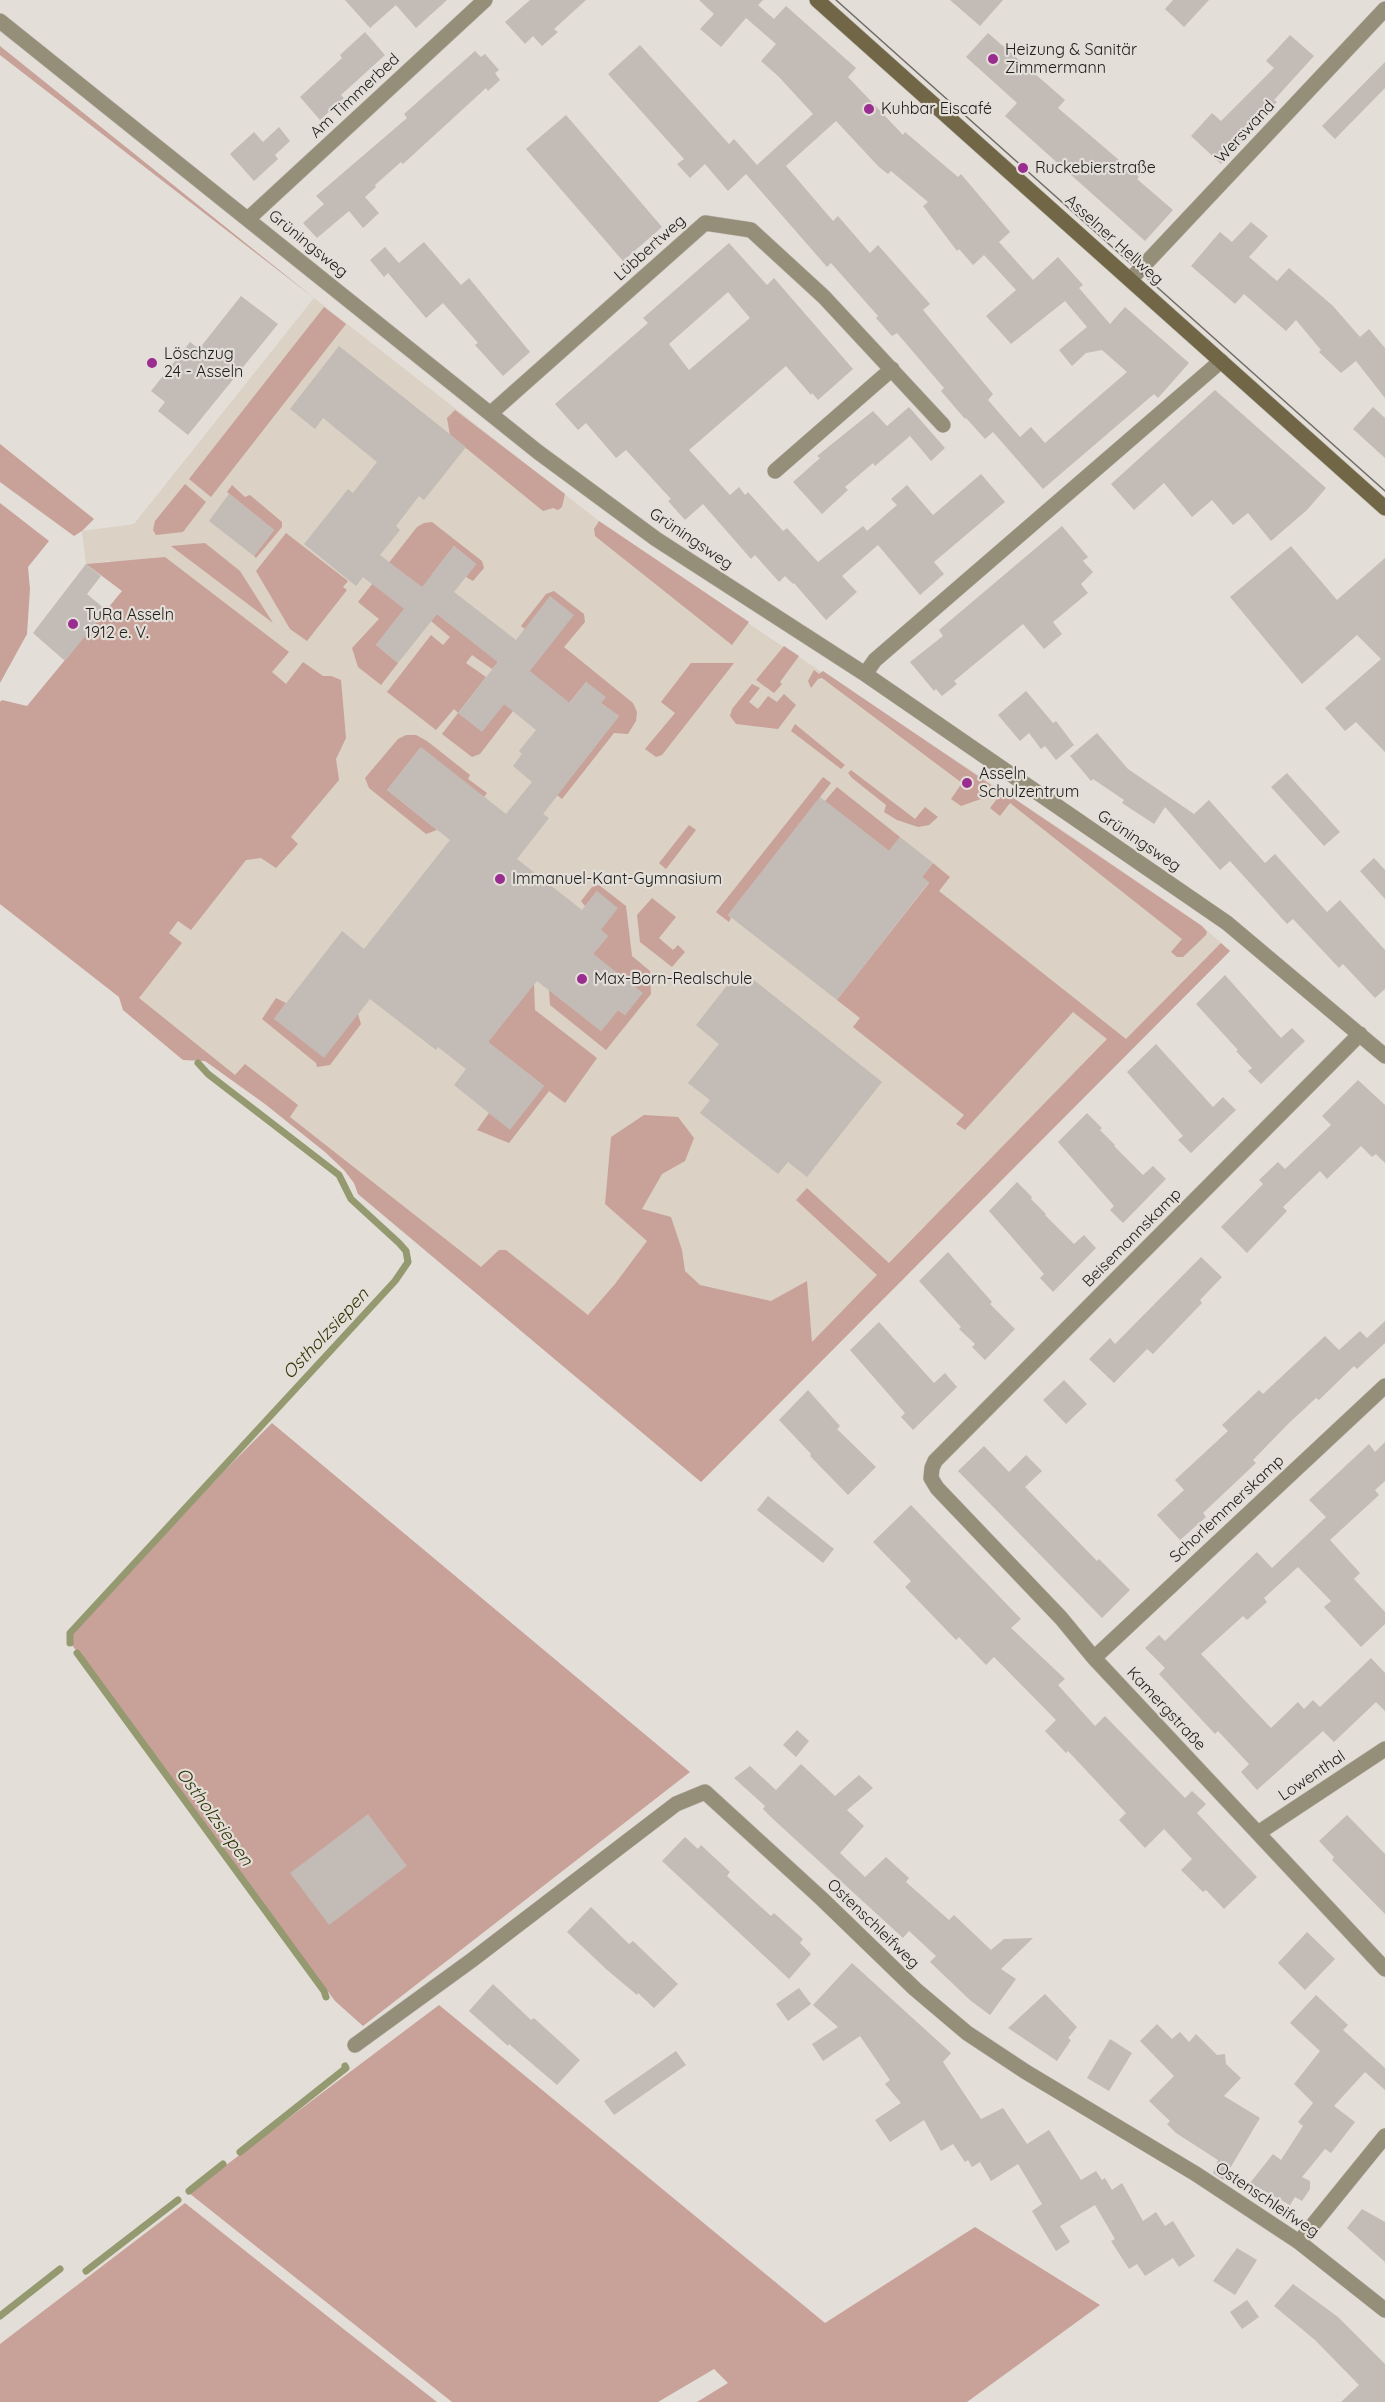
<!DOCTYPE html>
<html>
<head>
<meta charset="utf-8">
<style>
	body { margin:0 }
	canvas { display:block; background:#e3ded7 }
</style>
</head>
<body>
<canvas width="1385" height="2402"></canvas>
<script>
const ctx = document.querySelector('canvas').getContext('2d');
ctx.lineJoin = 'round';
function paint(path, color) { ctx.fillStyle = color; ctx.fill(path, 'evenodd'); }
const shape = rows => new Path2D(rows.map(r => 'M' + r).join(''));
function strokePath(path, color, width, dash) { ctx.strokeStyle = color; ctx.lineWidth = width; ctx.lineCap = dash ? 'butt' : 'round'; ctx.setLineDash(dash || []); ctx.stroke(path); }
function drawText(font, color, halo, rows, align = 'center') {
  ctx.font = font + ' Quicksand,sans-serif'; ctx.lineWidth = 4.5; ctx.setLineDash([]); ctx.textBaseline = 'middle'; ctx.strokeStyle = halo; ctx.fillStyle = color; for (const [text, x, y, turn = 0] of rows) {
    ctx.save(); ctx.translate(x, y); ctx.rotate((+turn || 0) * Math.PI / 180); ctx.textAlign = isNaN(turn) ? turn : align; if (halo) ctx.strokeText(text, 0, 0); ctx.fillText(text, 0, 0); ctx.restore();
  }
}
paint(shape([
	[314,298,599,521,767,636,1071,836,1202,926,1230,951,701,1482,358,1194,354,1183,344,1170,325,1152,265,1104,205,1061,183,1060,123,1010,119,997,0,904,0,749,140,574,109,561,86,564,82,531,134,524]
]), '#dbd1c5');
paint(shape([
	[0,46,314,298,0,55],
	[324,307,346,324,211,497,189,479],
	[455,410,565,494,562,507,558,510,553,508,543,511,450,435,447,418],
	[0,444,94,519,82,531,74,536,0,482],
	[185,484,206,502,183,532,156,535,153,530,155,521],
	[232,485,245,497,250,495,282,522,282,527,256,558,254,556,274,530,227,492],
	[0,503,49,541,28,567,30,589,27,634,0,683],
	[599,521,749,622,732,645,595,536,594,529],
	[432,522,482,561,484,568,473,581,466,577,476,564,454,546,432,574,437,579,428,591,405,575,404,609,376,645,398,663,381,685,358,667,352,648,379,619,358,602,417,527,424,523],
	[286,533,348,581,343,587,347,590,307,641,290,629,256,571],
	[205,543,240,571,273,623,171,546],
	[165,557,289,652,272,672,286,684,303,662,323,676,331,676,341,680,346,738,336,759,339,780,291,837,298,844,276,868,261,858,246,860,191,930,178,921,169,933,182,943,139,998,235,1075,245,1064,298,1105,290,1117,481,1267,499,1250,506,1250,588,1315,615,1284,647,1241,605,1204,611,1137,644,1115,678,1117,694,1138,685,1161,662,1174,642,1209,671,1217,682,1250,685,1271,700,1285,771,1301,807,1281,812,1342,877,1275,796,1200,807,1188,889,1263,1107,1039,1073,1012,965,1130,956,1124,964,1115,853,1027,860,1018,837,1000,929,883,922,877,933,863,950,877,939,891,1126,1039,1221,943,1230,951,701,1482,358,1194,354,1183,344,1170,325,1152,265,1104,205,1061,183,1060,123,1010,119,997,0,904,0,702,2,700,27,706,122,591,86,564],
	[554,591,584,614,585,622,564,647,633,703,637,712,636,721,628,734,614,733,562,799,557,795,619,716,601,703,605,697,586,682,566,707,522,666,550,597,525,629,521,626,546,594],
	[437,614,498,662,492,669,472,655,466,663,486,677,458,713,482,731,504,704,513,711,480,754,472,757,442,734,458,713,454,709,436,730,387,692,431,635,443,645,450,637,431,621],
	[784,646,799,656,780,682,782,684,774,693,756,680],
	[691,663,734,663,662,755,656,757,645,749,675,713,661,702],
	[814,670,819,674,823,671,991,785,981,799,961,806,951,799,962,783,822,678,818,679,811,688,808,681],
	[752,684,760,688,749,702,758,709,768,696,777,702,784,694,796,705,778,729,736,724,730,716,732,709],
	[795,724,845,765,841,769,791,731],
	[406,735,416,735,427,741,470,775,468,779,487,793,484,797,420,748,387,790,437,830,426,834,369,788,365,778,398,739],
	[851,770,915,819,925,807,938,817,929,825,918,827,897,820,884,812,886,805,852,778,848,773],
	[823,777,831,783,728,915,731,918,729,922,716,912],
	[837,787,900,837,889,851,825,801],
	[1003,791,1202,926,1207,932,1206,935,1183,957,1177,957,1171,952,1182,939,1010,803,1000,816,990,808],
	[689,825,696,830,666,869,659,863],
	[599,885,626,906,632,956,650,971,651,994,606,1050,550,1005,549,990,601,1031,618,1010,625,1015,642,993,593,954,608,936,601,930,597,891,585,906,581,901,592,887],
	[652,898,676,917,659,938,673,950,678,945,685,952,672,967,640,942,637,915],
	[534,984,535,1010,597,1058,565,1103,549,1091,509,1143,477,1130,489,1113,510,1129,544,1086,488,1042],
	[276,998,286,1003,274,1019,358,1014,361,1024,330,1065,317,1067,316,1063,262,1019],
	[272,1423,690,1772,363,2026,335,2001,72,1645,72,1634,227,1468],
	[439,2005,825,2323,975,2227,1100,2305,967,2402,697,2402,728,2383,714,2369,658,2402,452,2402,189,2193],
	[185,2203,346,2331,437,2402,0,2402,0,2344]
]), '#c8a199');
strokePath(shape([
	[70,1643,70,1633,395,1281,408,1262,406,1251,399,1243,351,1199,339,1175,208,1074,198,1063],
	[77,1653,324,1991,326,1997],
	[240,2152,346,2068,345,2066],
	[189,2191,223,2164],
	[86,2271,178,2200],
	[0,2316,60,2269]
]), '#949970', 7);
paint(shape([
	[345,0,447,0,416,28,396,5,370,28],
	[530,0,586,0,554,29,558,32,542,46,533,36,525,44,505,22],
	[699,0,763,0,758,5,774,19,786,6,856,68,848,77,903,135,905,132,958,177,961,174,1010,232,999,242,1033,280,1058,257,1083,285,1079,288,1110,324,1125,307,1189,363,1158,398,1154,394,1043,489,993,432,985,439,966,418,965,419,941,391,944,388,897,333,892,336,876,318,878,316,831,263,827,267,746,174,728,191,705,164,690,178,677,164,684,159,608,74,640,45,729,144,734,139,757,165,813,114,779,77,761,61,776,44,746,18,721,47,700,29,714,14],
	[836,121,879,167,888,174,891,171,928,202,923,206,957,251,959,249,973,265,984,255,1016,290,986,316,1011,344,1065,301,1087,327,1059,350,1072,366,1086,353,1102,350,1127,372,1045,443,1031,427,1020,437,988,400,993,394,923,310,930,304,878,245,870,253,838,216,833,221,786,166],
	[950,0,1003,0,980,26],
	[1173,0,1209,0,1184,27,1165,9],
	[365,32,385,55,341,95,344,98,320,120,300,97,342,58,340,55],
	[988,33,1065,100,1058,108,1139,177,1137,179,1173,210,1145,241,1005,116,1017,103,966,57],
	[1290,35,1314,56,1274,100,1277,102,1241,139,1242,141,1221,164,1191,136,1212,113,1221,121,1274,68,1266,61],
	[475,51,481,57,485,54,499,70,495,73,500,80,488,91,486,88,403,164,401,162,375,185,376,187,365,197,379,213,363,228,349,211,317,238,303,223,324,204,316,196,407,118,404,114],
	[1385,62,1385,88,1335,139,1322,126],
	[566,115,662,227,623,261,526,149],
	[279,127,290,141,275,155,278,159,254,181,230,154,254,132,263,142],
	[1251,222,1268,236,1249,257,1277,281,1289,268,1333,306,1360,337,1369,329,1385,348,1385,398,1356,361,1341,373,1319,352,1321,350,1296,320,1286,331,1244,294,1235,304,1191,266,1220,232,1232,242],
	[424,242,461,285,469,278,530,352,503,376,475,345,478,343,443,303,426,318,388,273,384,277,370,260,385,247,399,263],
	[729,243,767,285,774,278,853,369,818,400,812,393,811,395,786,366,689,450,730,495,739,487,745,495,748,492,783,531,787,528,818,562,863,526,867,531,897,505,891,499,907,485,933,515,981,474,1005,502,934,562,944,574,920,595,878,545,842,576,857,592,826,620,794,583,793,584,785,576,779,582,755,555,751,559,703,504,685,520,668,501,671,499,626,450,616,458,586,423,578,430,555,404,648,323,643,318],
	[728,292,750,318,689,370,669,344],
	[241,296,278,324,188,435,158,411,165,402,151,391,190,342,199,349],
	[339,346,466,447,424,500,419,496,396,526,400,530,380,555,422,587,454,546,476,564,454,592,516,640,550,596,574,615,530,671,570,703,586,682,606,697,601,703,619,716,543,814,549,818,517,859,582,910,597,891,618,908,601,930,608,936,593,954,643,993,625,1015,618,1010,601,1031,537,981,488,1042,544,1086,510,1130,454,1085,466,1069,438,1047,436,1050,370,999,324,1058,274,1019,342,931,364,949,450,840,387,790,421,747,506,814,532,782,513,766,522,754,519,751,536,730,504,704,482,732,458,713,498,662,437,614,398,663,376,645,404,609,363,577,356,586,304,544,348,489,353,493,377,462,323,418,315,429,290,409],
	[1215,390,1326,488,1307,510,1271,541,1248,513,1233,525,1212,500,1192,517,1164,483,1134,510,1111,484],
	[909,407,945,448,931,461,910,436,875,466,873,463,845,487,848,490,822,514,793,482,820,458,817,456,873,411,887,426],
	[1373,407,1385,418,1385,458,1353,429],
	[229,494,274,530,254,556,209,521],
	[1062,526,1088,557,1083,561,1093,572,1081,584,1088,593,1053,622,1062,634,1044,649,1023,624,954,681,957,684,942,696,936,689,934,691,910,662,943,636,939,630],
	[1291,546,1337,600,1385,558,1385,752,1356,722,1345,731,1325,708,1381,659,1357,635,1302,684,1230,597],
	[86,564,101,576,87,594,106,610,65,661,33,633],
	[1026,691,1053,723,1056,721,1074,745,1056,760,1045,746,1041,749,1029,733,1020,741,998,715],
	[1097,733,1128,769,1194,814,1209,800,1265,863,1275,854,1327,912,1340,900,1385,950,1385,989,1375,998,1343,964,1339,968,1293,919,1287,924,1230,861,1220,870,1165,807,1154,824,1122,803,1124,800,1093,779,1091,781,1070,756],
	[1287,773,1340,832,1324,846,1271,787],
	[820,797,889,851,900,837,933,863,922,877,929,882,837,1000,728,915],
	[1374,858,1385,870,1385,899,1360,871],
	[740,969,882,1082,807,1177,788,1162,778,1174,700,1113,710,1100,688,1083,719,1044,696,1025],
	[1225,975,1281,1038,1292,1028,1305,1041,1261,1084,1248,1071,1252,1068,1236,1051,1238,1050,1196,1004],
	[1156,1044,1213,1107,1223,1097,1236,1110,1191,1153,1178,1140,1183,1136,1127,1072],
	[1358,1080,1385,1105,1385,1163,1376,1154,1372,1157,1361,1146,1327,1179,1320,1171,1283,1207,1287,1211,1247,1253,1221,1227,1263,1184,1259,1180,1278,1162,1285,1169,1331,1125,1322,1116],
	[1087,1113,1102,1128,1100,1130,1115,1145,1114,1146,1143,1175,1153,1166,1166,1179,1123,1223,1110,1210,1114,1206,1058,1142],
	[1017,1182,1032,1197,1031,1199,1046,1214,1045,1215,1074,1244,1084,1235,1096,1248,1053,1292,1040,1278,1044,1274,989,1211],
	[948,1252,992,1302,990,1304,1015,1329,985,1360,972,1347,975,1344,959,1329,961,1327,919,1281],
	[1201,1257,1222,1277,1200,1300,1202,1303,1153,1354,1147,1349,1114,1383,1089,1359,1110,1338,1115,1344],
	[1385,1321,1385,1343,1357,1369,1354,1366,1319,1400,1316,1398,1288,1424,1253,1460,1256,1463,1203,1513,1206,1517,1180,1540,1157,1515,1184,1490,1175,1480,1228,1431,1222,1425,1259,1390,1263,1394,1325,1336,1339,1350,1360,1331,1367,1338],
	[879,1322,934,1383,945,1373,957,1387,913,1430,901,1417,905,1413,850,1350],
	[1064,1380,1087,1404,1066,1424,1043,1400],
	[808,1390,840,1426,837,1429,876,1467,848,1495,810,1456,811,1454,779,1420],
	[1385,1442,1385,1481,1375,1490,1379,1495,1330,1540,1360,1573,1354,1579,1385,1612,1385,1624,1361,1647,1324,1607,1331,1601,1298,1567,1264,1598,1267,1602,1247,1620,1243,1616,1201,1654,1271,1728,1298,1702,1304,1709,1313,1700,1320,1707,1371,1658,1385,1673,1385,1711,1376,1702,1334,1742,1323,1731,1257,1790,1241,1772,1249,1764,1218,1731,1215,1734,1159,1674,1165,1668,1145,1648,1159,1635,1165,1641,1257,1552,1272,1568,1326,1517,1309,1500,1369,1444,1375,1452],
	[984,1446,1009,1472,1026,1455,1042,1471,1025,1487,1097,1561,1099,1559,1130,1590,1102,1618,958,1471],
	[768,1496,834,1549,823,1563,757,1510],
	[911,1505,1021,1619,1011,1628,1065,1679,1058,1685,1095,1726,1105,1716,1185,1798,1192,1791,1206,1804,1197,1813,1257,1877,1224,1909,1206,1890,1203,1892,1181,1870,1192,1859,1164,1829,1145,1848,1119,1820,1126,1813,1068,1751,1066,1753,1045,1731,1056,1720,994,1657,986,1665,959,1637,956,1640,905,1587,911,1581,873,1542],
	[797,1730,809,1741,796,1757,783,1745],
	[801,1764,835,1796,859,1775,873,1788,847,1810,864,1826,840,1853,865,1877,886,1857,909,1878,906,1882,949,1920,954,1915,991,1950,1004,1939,1033,1938,1001,1969,1016,1979,990,2015,971,2001,930,1962,936,1956,909,1931,903,1938,773,1819,763,1809,765,1806,734,1778,750,1766,776,1790],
	[368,1814,407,1866,329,1925,290,1873],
	[1347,1815,1385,1854,1385,1914,1332,1860,1334,1857,1319,1841],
	[685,1837,698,1849,701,1845,730,1872,727,1876,751,1898,771,1916,774,1913,803,1939,800,1943,811,1954,789,1979,662,1861],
	[591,1907,629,1944,633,1941,678,1984,654,2008,638,1993,637,1995,606,1969,567,1932],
	[1307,1932,1335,1959,1305,1990,1278,1963],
	[852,1963,951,2053,943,2062,981,2119,1003,2108,1027,2144,1049,2130,1081,2180,1096,2171,1102,2180,1105,2178,1112,2190,1122,2183,1143,2221,1156,2212,1165,2226,1173,2221,1195,2256,1179,2267,1173,2258,1145,2276,1137,2264,1129,2269,1111,2241,1115,2239,1095,2205,1060,2226,1070,2242,1056,2251,1032,2211,1042,2204,1018,2164,991,2181,980,2162,972,2167,968,2160,965,2162,953,2144,941,2151,924,2120,890,2142,875,2120,901,2103,885,2084,890,2080,860,2036,823,2061,812,2044,838,2027,813,2005],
	[493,1984,531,2020,534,2018,580,2060,557,2085,509,2044,508,2046,469,2011],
	[799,1988,811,2004,788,2021,776,2004],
	[1045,1994,1077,2027,1068,2038,1071,2040,1057,2061,1008,2028],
	[1316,1995,1348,2025,1343,2030,1385,2068,1385,2090,1365,2072,1334,2106,1355,2122,1331,2153,1325,2149,1302,2177,1310,2181,1310,2189,1302,2201,1295,2197,1290,2205,1250,2183,1273,2154,1281,2160,1303,2126,1298,2122,1313,2103,1294,2084,1320,2051,1290,2023],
	[1157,2024,1172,2039,1180,2032,1189,2042,1196,2034,1217,2055,1225,2054,1226,2064,1241,2078,1224,2096,1260,2118,1223,2180,1213,2173,1218,2160,1176,2133,1167,2124,1170,2121,1149,2101,1174,2076,1140,2041],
	[1110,2039,1132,2053,1109,2091,1087,2078],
	[676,2051,686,2065,614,2115,604,2101],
	[1362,2209,1385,2222,1385,2262,1347,2228],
	[1237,2248,1257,2260,1235,2295,1213,2281],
	[1293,2284,1338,2317,1385,2364,1385,2402,1341,2402,1359,2385,1315,2340,1274,2306],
	[1247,2300,1259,2317,1242,2329,1230,2312]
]), '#c2bbb6');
const minor = shape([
	[0,21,538,452,656,539,865,674,1227,923,1385,1056],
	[248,219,485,0],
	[1131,279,1385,9],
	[491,413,705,223,751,230,824,297,943,425],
	[775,471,892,369],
	[865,674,875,660,1221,361],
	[1360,1034,935,1461,932,1468,931,1478,937,1488,1061,1618,1094,1658,1385,1969],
	[1094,1658,1385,1386],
	[1258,1833,1385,1749],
	[355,2045,472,1960,676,1804,705,1792,822,1899,915,1989,967,2033,1026,2072,1196,2174,1299,2242,1385,2310],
	[1299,2242,1385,2136]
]);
const secondary = shape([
	[817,0,1385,508]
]);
strokePath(minor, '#bfbbb5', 16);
strokePath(secondary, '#bfbbb5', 16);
strokePath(minor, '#958e78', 15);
strokePath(secondary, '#716746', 15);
strokePath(shape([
	[836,0,1385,491]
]), '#716e69', 1.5);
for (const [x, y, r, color] of [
	[993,59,6,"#992e90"],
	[869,109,6,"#992e90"],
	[1023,168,6,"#992e90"],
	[152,363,6,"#992e90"],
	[73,624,6,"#992e90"],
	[967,783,6,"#992e90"],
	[500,879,6,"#992e90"],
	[582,979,6,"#992e90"]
]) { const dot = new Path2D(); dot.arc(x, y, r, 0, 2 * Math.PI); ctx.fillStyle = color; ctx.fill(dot); strokePath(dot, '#e3ded7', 2); }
drawText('16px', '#1d1c19', '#e3ded7', [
	["Heizung & Sanitär",1005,50],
	["Zimmermann",1005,68],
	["Kuhbar Eiscafé",881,109],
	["Ruckebierstraße",1035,168],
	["Löschzug",164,354],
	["24 - Asseln",164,372],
	["TuRa Asseln",85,615],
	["1912 e. V.",85,633],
	["Asseln",979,774],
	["Schulzentrum",979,792],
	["Immanuel-Kant-Gymnasium",512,879],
	["Max-Born-Realschule",594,979]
], 'left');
drawText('16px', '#1d1c19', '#e3ded7', [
	["Am Timmerbed",355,96,-43],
	["Werswand",1245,132,-47],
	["Asselner Hellweg",1114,240,42],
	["Grüningsweg",308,244,39],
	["Lübbertweg",650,248,-42],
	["Grüningsweg",691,539,34],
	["Grüningsweg",1139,841,34],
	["Beisemannskamp",1132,1238,-45],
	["Schorlemmerskamp",1227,1509,-43],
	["Kamergstraße",1166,1709,47],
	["Lowenthal",1312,1776,-34],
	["Ostenschleifweg",873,1924,44],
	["Ostenschleifweg",1267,2200,34]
]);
drawText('italic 18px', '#2f3306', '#e3ded7', [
	["Ostholzsiepen",326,1334,-47],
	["Ostholzsiepen",214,1817,54]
]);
</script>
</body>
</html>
